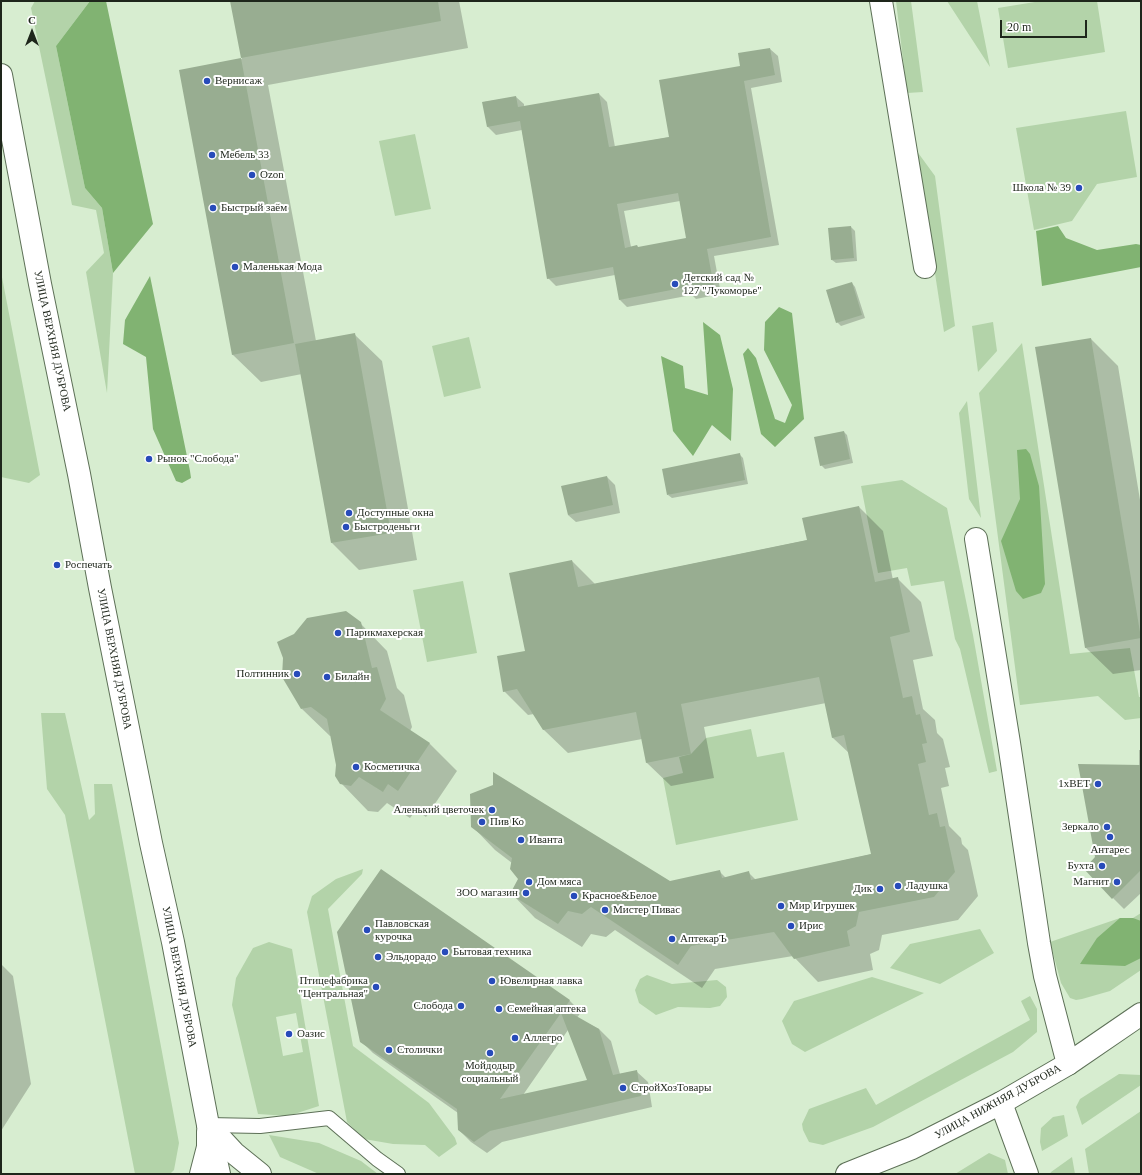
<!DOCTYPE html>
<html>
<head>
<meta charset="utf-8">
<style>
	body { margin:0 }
	#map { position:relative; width:1142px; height:1175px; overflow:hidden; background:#d7edd0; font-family:Georgia,serif }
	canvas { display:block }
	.frame { position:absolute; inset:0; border:2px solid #1e261b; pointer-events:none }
	.north { position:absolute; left:12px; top:12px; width:40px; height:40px; -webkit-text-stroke:3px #fff; paint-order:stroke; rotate:0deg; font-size:11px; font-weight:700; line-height:16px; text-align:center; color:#1e261b }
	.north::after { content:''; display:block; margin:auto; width:14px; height:18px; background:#1e261b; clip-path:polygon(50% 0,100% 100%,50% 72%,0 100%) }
	.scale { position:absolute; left:1000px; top:20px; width:87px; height:18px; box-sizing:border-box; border:2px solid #1e261b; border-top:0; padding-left:5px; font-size:12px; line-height:14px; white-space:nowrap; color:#1e261b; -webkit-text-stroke:3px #fff; paint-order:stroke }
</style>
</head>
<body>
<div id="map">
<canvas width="1142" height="1175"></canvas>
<div class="frame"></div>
<div class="north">С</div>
<div class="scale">20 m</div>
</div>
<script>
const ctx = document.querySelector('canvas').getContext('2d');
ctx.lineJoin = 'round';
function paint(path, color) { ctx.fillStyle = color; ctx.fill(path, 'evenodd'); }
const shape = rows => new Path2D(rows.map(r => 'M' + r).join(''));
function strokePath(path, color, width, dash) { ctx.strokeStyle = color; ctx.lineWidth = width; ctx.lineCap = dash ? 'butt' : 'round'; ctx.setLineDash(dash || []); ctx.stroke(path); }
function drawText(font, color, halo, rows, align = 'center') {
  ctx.font = font + ' Georgia,serif'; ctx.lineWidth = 4; ctx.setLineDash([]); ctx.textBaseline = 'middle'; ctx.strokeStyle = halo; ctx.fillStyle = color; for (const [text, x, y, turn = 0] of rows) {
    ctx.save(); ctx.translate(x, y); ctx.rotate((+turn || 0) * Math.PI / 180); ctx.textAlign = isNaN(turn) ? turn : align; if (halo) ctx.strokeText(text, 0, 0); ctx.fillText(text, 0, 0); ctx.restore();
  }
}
paint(shape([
	[35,1,90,1,56,46,85,188,102,208,113,273,107,393,86,272,104,253,96,210,72,205,31,8],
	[896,1,911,1,923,92,907,93],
	[947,1,977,1,990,67],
	[1041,1,1097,1,1105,52,1008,68,998,8],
	[1126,111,1137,177,1097,184,1072,221,1034,230,1016,128],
	[415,134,431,209,395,216,379,141],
	[916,150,935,176,955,326,944,332],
	[1,272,40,475,29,483,1,477],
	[993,322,997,351,978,372,972,326],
	[469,337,481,388,444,397,432,346],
	[1022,343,1070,654,1130,648,1139,697,1141,697,1141,718,1125,720,1098,696,1020,705,979,393],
	[967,401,981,518,969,499,959,413],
	[902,480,947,508,973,635,997,771,989,773,960,649,955,639,944,581,911,586,907,568,878,573,861,486],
	[463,581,477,653,427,662,413,590],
	[41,713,65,713,89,820,95,814,94,784,112,784,179,1143,174,1170,170,1174,135,1174,65,815,47,789],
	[751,729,757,757,784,752,798,820,676,845,663,778,683,773,679,757,691,754,706,738],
	[363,869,362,874,328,909,353,1046,429,1103,455,1138,457,1144,439,1157,425,1145,393,1144,364,1139,347,1122,307,912,312,896,336,879],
	[1141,913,1141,970,1110,991,1082,999,1076,1000,1070,998,1061,983,1050,942,1120,918,1133,918],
	[980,929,994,953,940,984,890,968,910,944],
	[269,942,292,949,319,1106,288,1116,258,1114,232,1005,236,978,253,948],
	[296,1013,303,1052,283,1056,276,1017],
	[647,975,672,984,717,980,726,987,727,997,720,1006,710,1008,678,1007,656,1015,639,1003,635,990,640,979],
	[872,977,924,993,805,1052,792,1044,782,1021,794,1001],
	[1030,996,1037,1009,1037,1032,1013,1052,873,1127,823,1145,809,1142,803,1130,802,1124,809,1109,866,1088,876,1105,1030,1020,1021,1001],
	[1119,1074,1141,1075,1141,1085,1082,1125,1076,1107,1080,1099],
	[1141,1111,1141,1174,1089,1174,1085,1149],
	[1064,1115,1068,1136,1042,1151,1040,1142,1041,1128,1053,1117],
	[269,1135,319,1143,361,1161,378,1174,319,1174,280,1157],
	[989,1153,1005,1160,1008,1174,955,1174],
	[1072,1157,1075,1174,1050,1174,1051,1172]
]), '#b3d3a9');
paint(shape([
	[90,1,106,1,153,224,113,273,102,208,85,188,56,46],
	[1058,226,1066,238,1097,250,1136,244,1141,245,1141,267,1042,286,1036,231],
	[150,276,190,471,191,478,182,483,176,481,153,429,146,357,123,344,125,320],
	[779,307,792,313,804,419,775,447,761,434,743,354,748,348,756,358,775,419,785,423,792,405,764,350,765,322],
	[703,322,720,335,733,389,731,441,712,425,693,456,673,431,661,356,683,366,685,388,708,395],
	[1026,449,1030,454,1039,486,1045,584,1041,593,1023,599,1016,591,1001,541,1020,499,1017,450],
	[1120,918,1133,918,1141,921,1141,958,1125,966,1080,964,1097,938]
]), '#81b372');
paint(shape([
	[231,1,459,1,468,48,268,85,316,341,354,334,382,361,417,560,359,570,332,543,302,374,261,382,233,355,180,71,242,59],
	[770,49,778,56,782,82,751,88,779,245,714,256,721,294,696,299,692,295,627,307,620,300,615,275,556,286,548,278,522,130,496,135,488,127,484,102,516,97,524,104,524,107,599,94,607,102,615,147,670,137,742,66],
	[680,201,687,239,639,248,631,247,624,211],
	[851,227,855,231,857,261,836,263,832,260],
	[852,283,855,287,865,318,841,326,837,322],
	[1091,339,1118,366,1141,506,1141,670,1113,674,1085,647],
	[844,432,847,435,853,463,825,469,821,465],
	[739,454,743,458,748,484,672,498,668,495],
	[607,477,615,485,620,513,576,522,568,515],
	[859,507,883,531,893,580,898,579,921,602,933,656,913,660,923,709,935,720,937,733,943,739,950,767,945,768,949,786,941,788,949,826,961,838,962,844,968,850,978,896,958,920,882,935,879,950,870,954,873,970,818,982,793,956,715,969,702,988,615,930,606,937,591,934,582,947,535,918,512,894,519,879,512,863,495,850,472,826,670,883,720,872,726,878,749,873,756,880,872,854,850,754,833,738,826,703,704,727,714,778,671,786,647,763,642,739,568,753,544,730,534,714,528,715,504,691,527,652,572,561,595,584,808,540],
	[360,623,387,651,397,688,404,695,412,727,410,731,430,744,457,771,426,817,416,810,410,818,387,803,378,812,368,811,341,783,331,736,330,736,302,709],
	[1139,750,1141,750,1141,893,1124,909,1113,898,1096,858,1139,766],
	[381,871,570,1001,581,1012,577,1018,599,1029,611,1041,620,1074,636,1071,648,1082,652,1107,502,1142,487,1153,471,1142,459,1130,458,1113,373,1053,361,1041],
	[568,1030,589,1081,523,1095],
	[1,964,13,976,31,1084,1,1131]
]), '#0003');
paint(shape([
	[230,1,438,1,441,21,241,58,294,343,232,355,179,70,241,58],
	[770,48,775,75,744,81,771,237,707,249,714,287,687,292,687,287,619,300,613,267,547,279,520,121,487,127,482,102,516,96,518,107,599,93,609,147,669,137,659,80,740,66,738,53],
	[678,193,686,238,638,247,637,245,625,248,617,204],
	[851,226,854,258,831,260,828,228],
	[852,282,862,315,836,323,826,290],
	[355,333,391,533,331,543,295,344],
	[1091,338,1141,638,1085,648,1035,347],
	[844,431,850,459,820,466,814,437],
	[740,453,745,480,667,495,662,469],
	[607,476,613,505,568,515,561,486],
	[859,506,875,582,898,577,910,632,890,637,903,698,912,696,916,715,920,714,927,743,922,744,926,762,918,764,929,815,937,813,940,827,945,826,955,872,934,897,859,912,856,926,847,931,850,946,794,959,774,932,691,946,678,965,591,907,582,914,568,911,558,924,510,894,518,879,510,869,512,858,471,827,470,794,493,785,493,772,670,881,720,870,722,878,749,871,751,880,871,854,844,735,832,738,819,677,681,704,691,754,646,763,636,712,543,730,517,689,503,692,497,656,525,651,509,573,572,560,578,587,807,540,802,518],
	[346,611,361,622,372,668,377,667,386,699,380,710,430,743,398,791,388,784,383,792,359,777,351,786,340,784,335,776,336,765,327,719,311,707,301,709,282,677,283,658,277,642,294,634,307,618],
	[1078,764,1141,765,1141,870,1112,899,1084,869,1095,857],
	[381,869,570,1000,564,1009,599,1029,613,1075,637,1070,641,1096,490,1131,474,1142,458,1130,457,1109,360,1042,337,932],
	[561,1013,587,1080,500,1099]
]), '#98ad91');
const service = shape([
	[208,1125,260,1126,329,1118,377,1159,398,1174]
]);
const minor = shape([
	[881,1,925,267],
	[976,539,1009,743,1039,943,1045,976,1068,1064],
	[1001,1103,1027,1174]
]);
const tertiary = shape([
	[208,1125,234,1153,260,1174],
	[201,1174,208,1147,208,1132],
	[847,1174,912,1148,1001,1103,1068,1064,1141,1014]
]);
const secondary = shape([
	[1,75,40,284,79,474,100,588,151,843,173,942,208,1125,219,1174]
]);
strokePath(service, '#5d7057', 16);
strokePath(minor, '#5d7057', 24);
strokePath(tertiary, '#5d7057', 24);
strokePath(secondary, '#5d7057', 24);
strokePath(service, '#fff', 14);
strokePath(minor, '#fff', 22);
strokePath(tertiary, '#fff', 22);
strokePath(secondary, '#fff', 22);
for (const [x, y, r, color] of [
	[207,81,4,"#274bba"],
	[212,155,4,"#274bba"],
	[252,175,4,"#274bba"],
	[1079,188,4,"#274bba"],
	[213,208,4,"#274bba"],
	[235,267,4,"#274bba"],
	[675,284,4,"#274bba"],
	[149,459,4,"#274bba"],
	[349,513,4,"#274bba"],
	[346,527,4,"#274bba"],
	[57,565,4,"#274bba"],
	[338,633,4,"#274bba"],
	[297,674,4,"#274bba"],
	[327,677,4,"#274bba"],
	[356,767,4,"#274bba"],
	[1098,784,4,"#274bba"],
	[492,810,4,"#274bba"],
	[482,822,4,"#274bba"],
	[1107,827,4,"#274bba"],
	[1110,837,4,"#274bba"],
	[521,840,4,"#274bba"],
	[1102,866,4,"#274bba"],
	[529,882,4,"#274bba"],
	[1117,882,4,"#274bba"],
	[898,886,4,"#274bba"],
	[880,889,4,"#274bba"],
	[526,893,4,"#274bba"],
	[574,896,4,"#274bba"],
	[781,906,4,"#274bba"],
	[605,910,4,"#274bba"],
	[791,926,4,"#274bba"],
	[367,930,4,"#274bba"],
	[672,939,4,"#274bba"],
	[445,952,4,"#274bba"],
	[378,957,4,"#274bba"],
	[492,981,4,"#274bba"],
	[376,987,4,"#274bba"],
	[461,1006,4,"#274bba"],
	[499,1009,4,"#274bba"],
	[289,1034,4,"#274bba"],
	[515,1038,4,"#274bba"],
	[389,1050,4,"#274bba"],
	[490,1053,4,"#274bba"],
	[623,1088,4,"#274bba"]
]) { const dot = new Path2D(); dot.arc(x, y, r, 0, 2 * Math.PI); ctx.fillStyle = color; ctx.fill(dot); strokePath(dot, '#fff', 1.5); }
drawText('11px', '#1e261b', '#fff', [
	["Вернисаж",215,81],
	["Мебель 33",220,155],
	["Ozon",260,175],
	["Школа № 39",1071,188,"right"],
	["Быстрый заём",221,208],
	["Маленькая Мода",243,267],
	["Детский сад №",683,278],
	["127 \"Лукоморье\"",683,291],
	["Рынок \"Слобода\"",157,459],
	["Доступные окна",357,513],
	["Быстроденьги",354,527],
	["Роспечать",65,565],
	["Парикмахерская",346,633],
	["Полтинник",289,674,"right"],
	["Билайн",335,677],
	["Косметичка",364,767],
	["1xBET",1090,784,"right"],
	["Аленький цветочек",484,810,"right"],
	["Пив Ко",490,822],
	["Зеркало",1099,827,"right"],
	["Иванта",529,840],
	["Антарес",1110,850,"center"],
	["Бухта",1094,866,"right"],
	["Дом мяса",537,882],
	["Магнит",1109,882,"right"],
	["Ладушка",906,886],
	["Дик",872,889,"right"],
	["ЗОО магазин",518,893,"right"],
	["Красное&Белое",582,896],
	["Мир Игрушек",789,906],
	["Мистер Пивас",613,910],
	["Павловская",375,924],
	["курочка",375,937],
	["Ирис",799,926],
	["АптекарЪ",680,939],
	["Бытовая техника",453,952],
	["Эльдорадо",386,957],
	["Птицефабрика",368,981,"right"],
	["\"Центральная\"",368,994,"right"],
	["Ювелирная лавка",500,981],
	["Слобода",453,1006,"right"],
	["Семейная аптека",507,1009],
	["Оазис",297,1034],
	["Аллегро",523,1038],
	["Столички",397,1050],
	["Мойдодыр",490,1066,"center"],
	["социальный",490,1079,"center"],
	["СтройХозТовары",631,1088]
], 'left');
drawText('11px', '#1e261b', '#fff', [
	["УЛИЦА ВЕРХНЯЯ ДУБРОВА",52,341,78],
	["УЛИЦА ВЕРХНЯЯ ДУБРОВА",114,659,79],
	["УЛИЦА ВЕРХНЯЯ ДУБРОВА",179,977,79],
	["УЛИЦА НИЖНЯЯ ДУБРОВА",998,1102,-29]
]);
</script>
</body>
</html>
